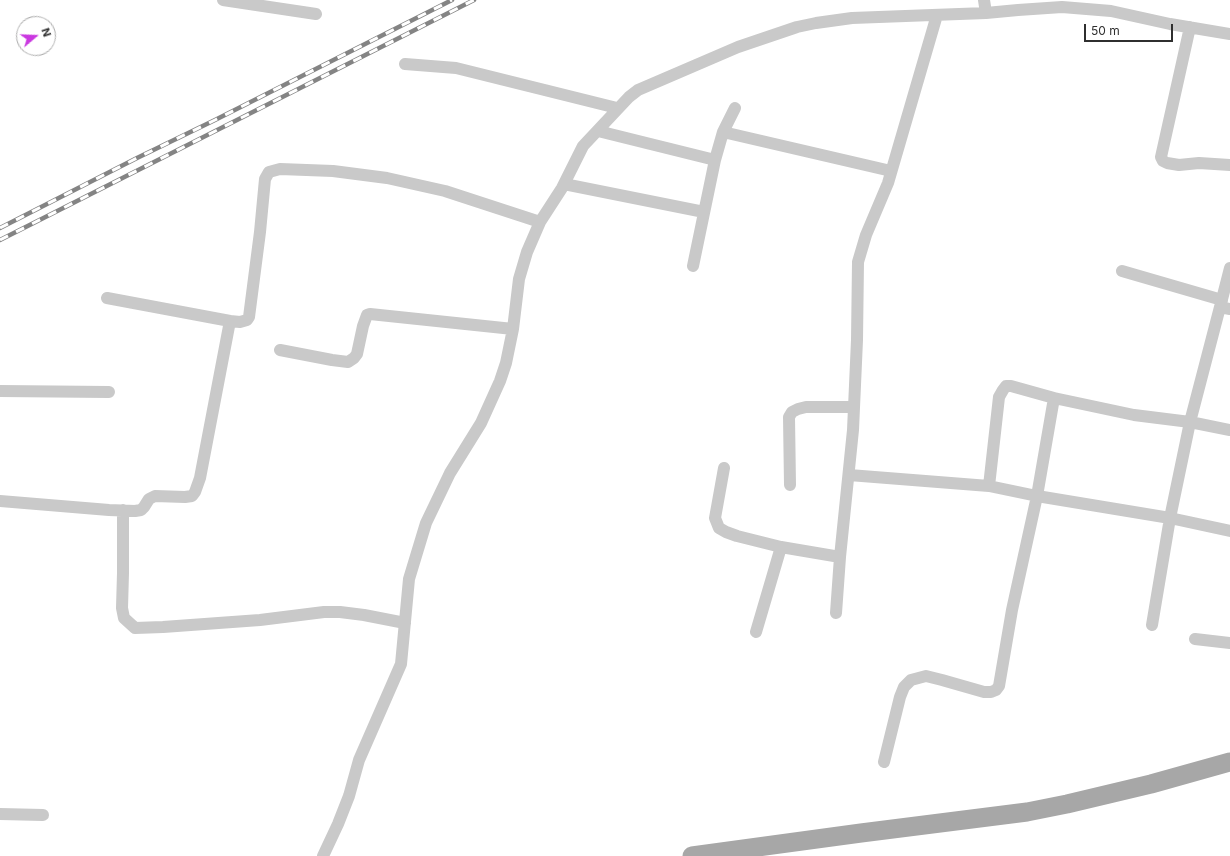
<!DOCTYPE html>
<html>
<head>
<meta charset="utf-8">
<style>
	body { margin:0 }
	#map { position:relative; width:1230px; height:856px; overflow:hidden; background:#fff; font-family:Inter,sans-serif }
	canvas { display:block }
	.north { position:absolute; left:16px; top:16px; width:40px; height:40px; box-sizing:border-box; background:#fff; border:1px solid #acacac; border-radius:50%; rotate:71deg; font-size:11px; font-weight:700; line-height:16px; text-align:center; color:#2f2f2f }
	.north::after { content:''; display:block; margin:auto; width:14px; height:18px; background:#ca38e0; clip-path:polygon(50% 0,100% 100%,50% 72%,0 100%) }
	.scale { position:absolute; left:1084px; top:24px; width:89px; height:18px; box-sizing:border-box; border:2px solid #2f2f2f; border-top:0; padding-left:5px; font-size:12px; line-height:14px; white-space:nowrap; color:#2f2f2f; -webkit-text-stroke:3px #fff; paint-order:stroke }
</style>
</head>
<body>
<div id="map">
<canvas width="1230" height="856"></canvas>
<div class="north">N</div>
<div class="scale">50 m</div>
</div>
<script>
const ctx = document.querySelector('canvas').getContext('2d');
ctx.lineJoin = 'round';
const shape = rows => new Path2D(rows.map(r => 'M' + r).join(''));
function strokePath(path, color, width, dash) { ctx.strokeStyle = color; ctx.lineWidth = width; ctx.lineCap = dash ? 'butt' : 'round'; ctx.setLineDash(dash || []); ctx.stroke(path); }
strokePath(shape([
	[223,0,316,14],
	[984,0,986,13],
	[1190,27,1161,157,1163,161,1167,163,1179,165,1199,163,1230,165],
	[405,64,456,68,617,108],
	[598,131,715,160],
	[723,132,891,171],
	[564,184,704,212],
	[693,266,715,160,723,132,735,108],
	[1122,271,1222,300],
	[107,298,230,321],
	[1220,307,1230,268],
	[1230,309,1220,307,1190,422,1230,430],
	[280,350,332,360,348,362,354,358,357,354,363,326,367,315,370,314,513,329],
	[0,391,109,392],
	[1054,398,1011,386,1006,386,1003,390,999,397,989,486,1037,496,1170,518,1230,531],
	[724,468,715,518,719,528,726,532,737,536,781,547,840,557],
	[849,475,989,486],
	[790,485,789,417,792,412,798,409,806,407,854,407],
	[0,501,109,510,135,511,141,510,144,507,149,499,155,496,185,497,192,496,195,492,200,478,230,321,240,322,247,320,249,317,260,232,265,179,269,172,280,169,333,171,387,178,445,191,540,222],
	[123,510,123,573,122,608,124,618,135,628,163,627,260,620,324,612,340,612,364,615,405,623],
	[836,613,840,557,853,430,857,340,858,262,866,235,888,183,937,15],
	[756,632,781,547],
	[1195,639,1230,643],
	[884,762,900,697,904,687,911,680,926,676,942,680,984,692,991,692,996,690,999,686,1012,610,1037,496,1054,398,1134,415,1190,422,1170,518,1152,625],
	[0,814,43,815],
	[323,856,338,824,349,796,359,760,401,664,409,579,426,523,450,473,481,423,500,381,506,363,513,329,519,279,527,252,540,222,562,188,583,146,629,97,638,90,738,47,797,27,816,23,852,18,986,13,1018,10,1062,7,1111,11,1170,24,1230,34]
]), '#c9c9c9', 12);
strokePath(shape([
	[692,856,861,833,1027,812,1067,804,1151,784,1230,762]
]), '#a7a7a7', 19);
const rail = shape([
	[0,228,137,158,215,120,452,0],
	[0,240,474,0]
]);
strokePath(rail, '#848484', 4.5);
strokePath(rail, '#fff', 3, [9]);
</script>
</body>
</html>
